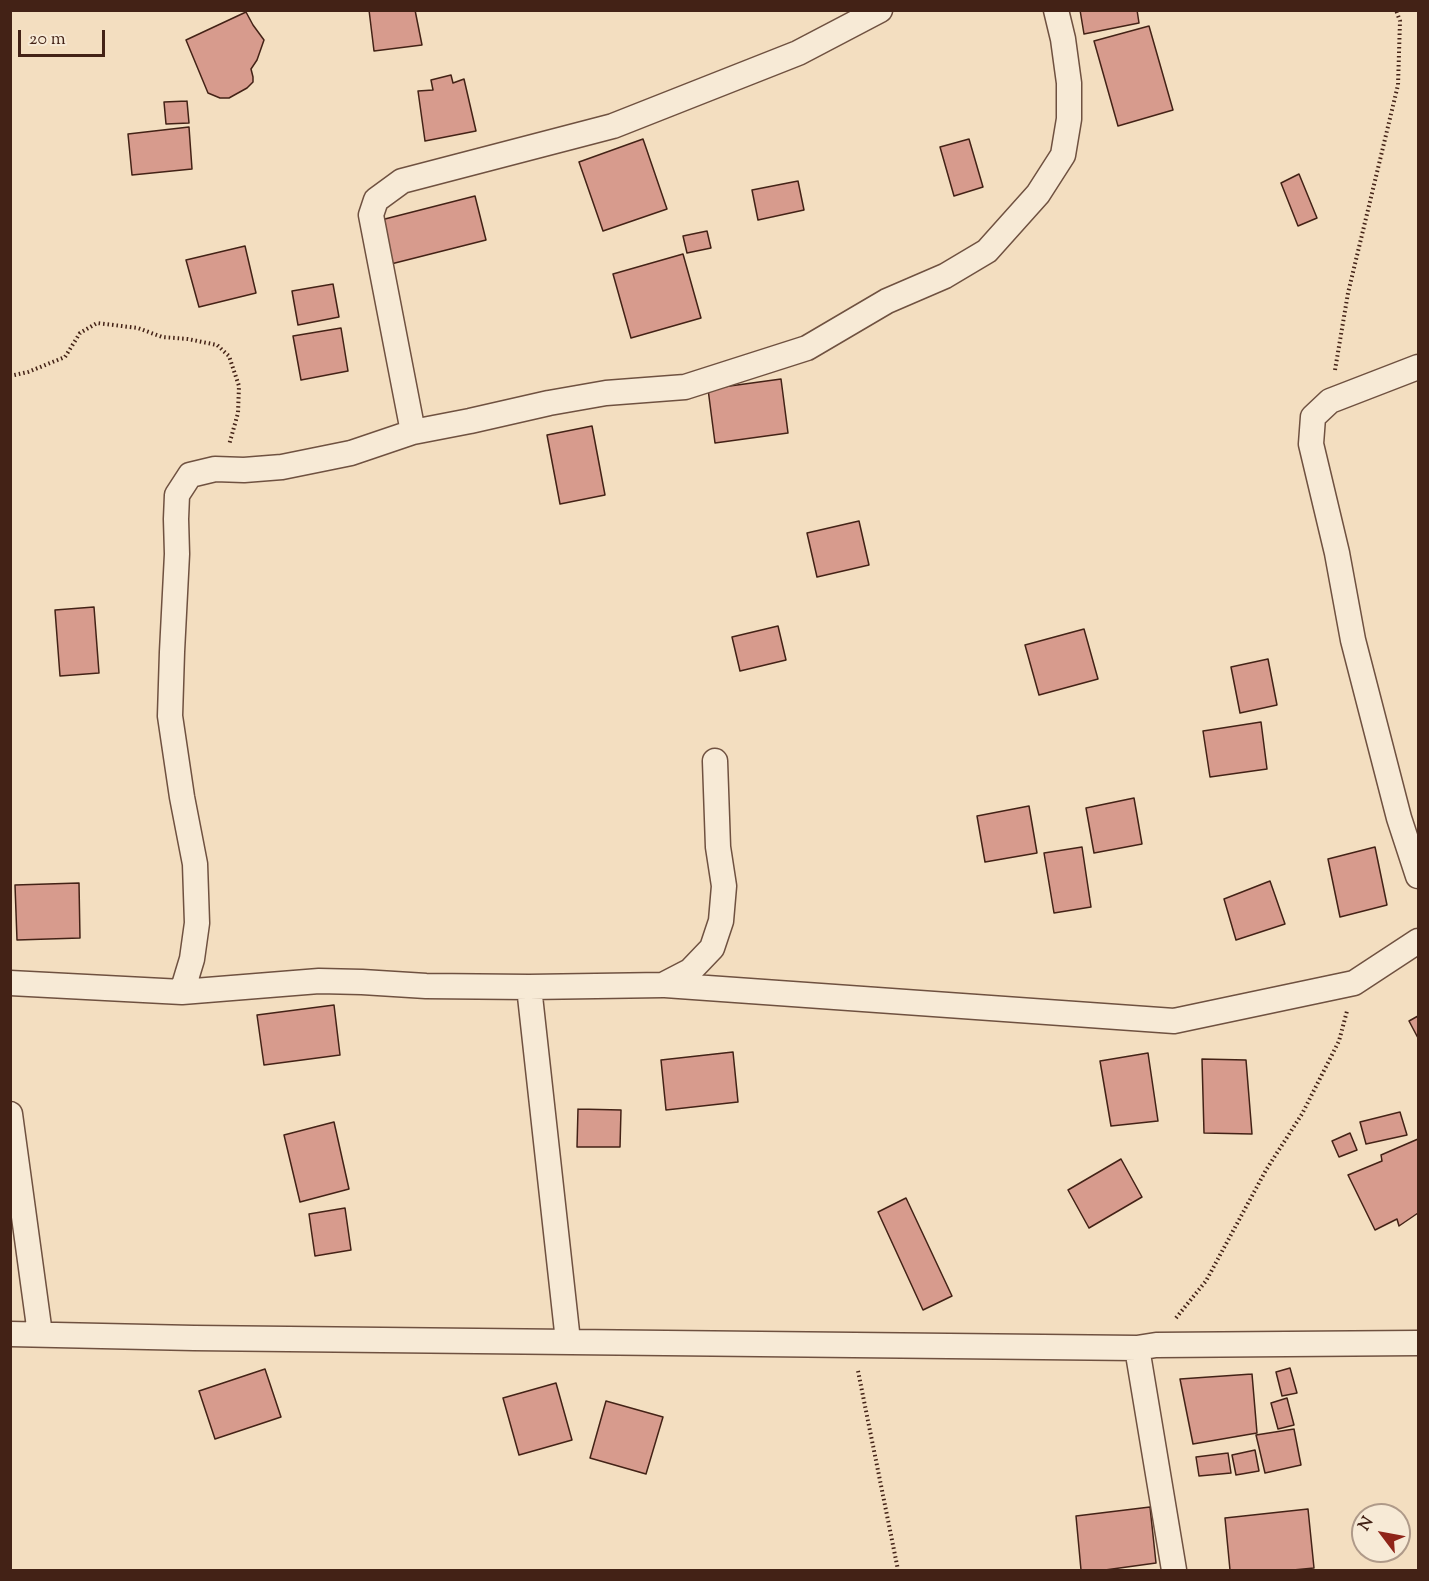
<!DOCTYPE html>
<html>
<head>
<meta charset="utf-8">
<style>
	body { margin:0 }
	#map { position:relative; width:1429px; height:1581px; overflow:hidden; background:#f3dec0; font-family:"Sorts Mill Goudy",serif }
	canvas { display:block }
	.frame { position:absolute; inset:0; border:12px solid #432216; pointer-events:none }
	.north { position:absolute; left:1351px; top:1503px; width:60px; height:60px; box-sizing:border-box; background:#f7ead6; border:2px solid #af9a89; border-radius:50%; rotate:302deg; font-size:16px; font-weight:700; line-height:24px; text-align:center; color:#432216 }
	.north::after { content:''; display:block; margin:auto; width:21px; height:27px; background:#8f2418; clip-path:polygon(50% 0,100% 100%,50% 72%,0 100%) }
	.scale { position:absolute; left:18px; top:30px; width:87px; height:27px; box-sizing:border-box; border:3px solid #432216; border-top:0; padding-left:8px; font-size:18px; line-height:21px; white-space:nowrap; color:#432216; -webkit-text-stroke:4px #f7ead6; paint-order:stroke }
</style>
</head>
<body>
<div id="map">
<canvas width="1429" height="1581"></canvas>
<div class="frame"></div>
<div class="north">N</div>
<div class="scale">20 m</div>
</div>
<script>
const ctx = document.querySelector('canvas').getContext('2d');
ctx.lineJoin = 'round';
function paint(path, color) { ctx.fillStyle = color; ctx.fill(path, 'evenodd'); }
const shape = rows => new Path2D(rows.map(r => 'M' + r).join(''));
function strokePath(path, color, width, dash) { ctx.strokeStyle = color; ctx.lineWidth = width; ctx.lineCap = dash ? 'butt' : 'round'; ctx.setLineDash(dash || []); ctx.stroke(path); }
const building = shape([
	[369,10,415,10,422,45,374,51,369,10],
	[1080,10,1137,10,1139,23,1084,34,1080,10],
	[246,12,253,25,264,40,257,60,251,69,253,77,253,82,247,88,229,98,220,98,208,93,186,40,246,12],
	[1149,26,1173,110,1118,126,1094,41,1149,26],
	[451,75,453,83,464,79,476,131,425,141,418,91,433,90,431,80,451,75],
	[187,101,189,123,166,124,164,102,187,101],
	[189,127,192,169,132,175,128,134,189,127],
	[643,139,667,209,603,231,579,162,643,139],
	[969,139,983,187,954,196,940,147,969,139],
	[1299,174,1317,218,1298,226,1281,183,1299,174],
	[798,181,804,210,758,220,752,190,798,181],
	[475,196,486,240,391,264,381,220,475,196],
	[707,231,711,248,687,253,683,236,707,231],
	[245,246,256,293,199,307,186,260,245,246],
	[683,254,701,318,631,338,613,274,683,254],
	[333,284,339,317,298,325,292,291,333,284],
	[341,328,348,371,301,380,293,336,341,328],
	[781,379,788,433,715,443,708,389,781,379],
	[592,426,605,495,560,504,547,435,592,426],
	[859,521,869,565,817,577,807,533,859,521],
	[94,607,99,673,60,676,55,610,94,607],
	[778,626,786,660,740,671,732,637,778,626],
	[1084,629,1098,679,1039,695,1025,645,1084,629],
	[1268,659,1277,705,1240,713,1231,667,1268,659],
	[1261,722,1267,769,1210,777,1203,731,1261,722],
	[1134,798,1142,844,1094,853,1086,808,1134,798],
	[1029,806,1037,853,985,862,977,816,1029,806],
	[1082,847,1091,907,1054,913,1044,853,1082,847],
	[1375,847,1387,905,1340,917,1328,859,1375,847],
	[1270,881,1285,924,1236,940,1224,899,1270,881],
	[79,883,80,938,17,940,15,885,79,883],
	[334,1005,340,1055,264,1065,257,1015,334,1005],
	[1418,1016,1418,1038,1409,1021,1418,1016],
	[733,1052,738,1102,666,1110,661,1060,733,1052],
	[1148,1053,1158,1121,1111,1126,1100,1061,1148,1053],
	[1202,1059,1246,1060,1252,1134,1204,1133,1202,1059],
	[578,1109,621,1110,620,1147,577,1147,578,1109],
	[1400,1112,1407,1135,1366,1144,1360,1122,1400,1112],
	[334,1122,349,1189,300,1202,284,1135,334,1122],
	[1350,1133,1357,1150,1339,1157,1332,1141,1350,1133],
	[1418,1139,1418,1213,1399,1226,1397,1219,1375,1230,1348,1175,1382,1161,1381,1155,1418,1139],
	[1121,1159,1142,1197,1089,1228,1068,1190,1121,1159],
	[906,1198,952,1296,923,1310,878,1212,906,1198],
	[345,1208,351,1250,315,1256,309,1214,345,1208],
	[1290,1368,1297,1393,1282,1396,1276,1372,1290,1368],
	[265,1369,281,1417,215,1439,199,1391,265,1369],
	[1252,1374,1257,1433,1193,1444,1180,1379,1252,1374],
	[556,1383,572,1440,519,1455,503,1398,556,1383],
	[1287,1398,1294,1425,1278,1429,1271,1403,1287,1398],
	[606,1401,663,1417,646,1474,590,1458,606,1401],
	[1294,1429,1301,1465,1265,1473,1256,1435,1294,1429],
	[1255,1450,1259,1471,1236,1475,1232,1455,1255,1450],
	[1228,1453,1231,1473,1199,1476,1196,1457,1228,1453],
	[1150,1507,1156,1563,1105,1570,1081,1570,1076,1516,1150,1507],
	[1308,1509,1314,1568,1293,1570,1230,1570,1225,1518,1308,1509]
]);
paint(building, '#d79b8d');
strokePath(building, '#432216', 1.5);
const minor = shape([
	[1418,367,1330,401,1313,417,1311,444,1337,553,1353,640,1399,818,1418,876],
	[413,432,371,215,376,200,402,181,613,126,798,53,880,10],
	[10,983,182,992,319,981,362,982,426,986,529,987,663,985,690,971,712,948,721,921,724,886,718,847,715,761],
	[665,985,1174,1021,1354,983,1418,941],
	[529,987,568,1341],
	[182,992,192,959,197,923,195,864,182,797,170,716,172,652,177,554,176,519,177,495,190,475,215,469,244,470,282,467,351,453,413,432,470,421,549,403,606,393,685,387,807,348,887,301,945,276,987,251,1038,194,1063,155,1069,119,1069,83,1063,39,1056,10],
	[10,1114,40,1334],
	[10,1334,194,1338,1137,1348,1156,1345,1418,1343],
	[1137,1348,1174,1570]
]);
strokePath(minor, '#6f5140', 27);
strokePath(shape([
	[1335,370,1348,293,1398,85,1400,21,1396,10],
	[10,376,28,372,65,357,80,333,97,323,138,328,162,337,188,339,217,345,229,356,239,386,238,413,229,445],
	[1176,1318,1206,1281,1266,1170,1302,1114,1339,1041,1347,1011],
	[858,1371,898,1570]
]), '#432216', 4, [1.5, 3]);
strokePath(minor, '#f7ead6', 24);
</script>
</body>
</html>
